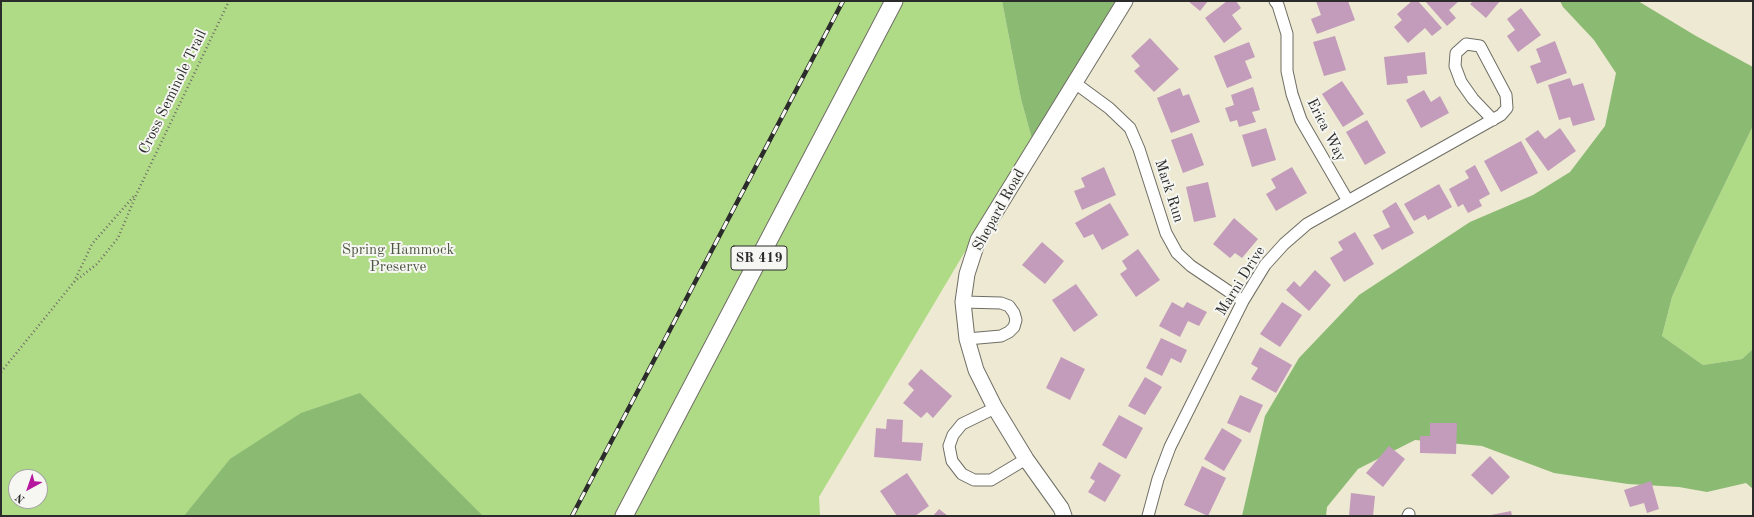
<!DOCTYPE html>
<html>
<head>
<meta charset="utf-8">
<style>
	body { margin:0 }
	#map { position:relative; width:1754px; height:517px; overflow:hidden; background:#eee9d2; font-family:"Old Standard TT",serif }
	canvas { display:block }
	.frame { position:absolute; inset:0; border:2px solid #2b2b2b; pointer-events:none }
	.north { position:absolute; left:8px; top:469px; width:40px; height:40px; box-sizing:border-box; background:#f6f6f2; border:1px solid #a5a5a2; border-radius:50%; rotate:220deg; font-size:11px; font-weight:700; line-height:16px; text-align:center; color:#2b2b2b }
	.north::after { content:''; display:block; margin:auto; width:14px; height:18px; background:#b5179e; clip-path:polygon(50% 0,100% 100%,50% 72%,0 100%) }
</style>
</head>
<body>
<div id="map">
<canvas width="1754" height="517"></canvas>
<div class="frame"></div>
<div class="north">N</div>
</div>
<script>
const ctx = document.querySelector('canvas').getContext('2d');
ctx.lineJoin = 'round';
function paint(path, color) { ctx.fillStyle = color; ctx.fill(path, 'evenodd'); }
const shape = rows => new Path2D(rows.map(r => 'M' + r).join(''));
function strokePath(path, color, width, dash) { ctx.strokeStyle = color; ctx.lineWidth = width; ctx.lineCap = dash ? 'butt' : 'round'; ctx.setLineDash(dash || []); ctx.stroke(path); }
function drawText(font, color, halo, rows, align = 'center') {
  ctx.font = font + ' "Old Standard TT",serif'; ctx.lineWidth = 4; ctx.setLineDash([]); ctx.textBaseline = 'middle'; ctx.strokeStyle = halo; ctx.fillStyle = color; for (const [text, x, y, turn = 0] of rows) {
    ctx.save(); ctx.translate(x, y); ctx.rotate((+turn || 0) * Math.PI / 180); ctx.textAlign = isNaN(turn) ? turn : align; if (halo) ctx.strokeText(text, 0, 0); ctx.fillText(text, 0, 0); ctx.restore();
  }
}
paint(shape([
	[1,1,887,1,616,516,1,516],
	[16,477,40,477,40,501,16,501],
	[902,1,1002,1,1021,99,1032,139,819,497,820,516,632,516],
	[1753,126,1753,349,1742,359,1703,365,1662,336,1672,297,1697,241]
]), '#afda86');
paint(shape([
	[1002,1,1116,1,1032,139,1021,99],
	[1560,1,1638,1,1696,36,1753,67,1753,126,1697,241,1672,297,1662,336,1703,365,1742,359,1753,349,1753,489,1746,483,1707,492,1679,487,1628,484,1554,473,1482,446,1415,440,1358,469,1327,507,1326,516,1242,516,1265,416,1299,358,1359,295,1470,222,1533,195,1570,172,1605,126,1616,73,1594,40,1563,7],
	[360,393,483,516,184,516,230,459,301,413]
]), '#8bba73');
paint(shape([
	[1188,1,1208,1,1200,11],
	[1227,1,1236,1,1241,8,1232,15,1242,29,1224,43,1205,18],
	[1316,1,1348,1,1355,20,1317,34,1311,19,1321,15],
	[1412,1,1418,1,1442,28,1432,36,1425,28,1408,43,1394,27,1402,20,1397,14],
	[1425,1,1459,1,1449,10,1456,18,1447,26],
	[1473,1,1500,1,1486,18,1470,4],
	[1521,8,1541,35,1518,52,1507,36,1515,30,1507,19],
	[1335,36,1346,70,1324,76,1313,42],
	[1150,38,1179,69,1154,92,1134,71,1140,66,1131,56],
	[1555,41,1567,73,1537,84,1530,66,1541,62,1536,49],
	[1249,42,1255,57,1245,61,1252,78,1227,88,1214,56],
	[1425,52,1427,74,1407,76,1408,83,1387,85,1384,57],
	[1570,78,1573,86,1583,83,1595,120,1573,126,1570,117,1559,120,1548,85],
	[1342,81,1364,114,1343,127,1322,94],
	[1253,87,1260,110,1252,112,1256,122,1239,127,1237,120,1230,122,1225,108,1234,105,1231,95],
	[1180,88,1183,96,1189,94,1200,122,1171,133,1157,98],
	[1424,90,1431,102,1440,96,1449,113,1421,128,1406,100],
	[1367,120,1386,153,1365,165,1346,132],
	[1266,128,1276,160,1252,167,1242,135],
	[1560,128,1576,151,1548,171,1525,139,1538,130,1545,139],
	[1192,133,1204,165,1183,173,1171,140],
	[1521,141,1538,173,1501,192,1484,161],
	[1475,165,1490,194,1479,200,1482,206,1468,213,1463,204,1458,207,1449,189,1469,178,1465,171],
	[1104,167,1116,195,1082,210,1074,191,1085,187,1081,178],
	[1292,167,1307,193,1276,211,1266,194,1276,188,1271,179],
	[1208,182,1216,217,1194,222,1186,187],
	[1439,184,1452,207,1428,220,1425,215,1414,221,1404,204],
	[1396,202,1414,233,1382,250,1373,235,1390,227,1382,211],
	[1110,203,1129,235,1102,250,1093,234,1084,238,1075,223],
	[1234,218,1258,239,1242,258,1235,253,1230,258,1213,244],
	[1355,232,1374,264,1344,282,1330,258,1343,250,1338,242],
	[1042,242,1064,261,1045,284,1022,265],
	[1138,249,1160,280,1136,297,1120,274,1127,269,1122,261],
	[1315,270,1331,285,1309,311,1286,290,1294,281,1300,287],
	[1076,284,1098,315,1074,332,1052,300],
	[1172,302,1183,308,1187,302,1207,312,1199,326,1188,321,1180,337,1159,326],
	[1282,302,1302,315,1280,347,1260,334],
	[1161,338,1187,350,1181,363,1171,358,1162,376,1146,368],
	[1260,347,1292,365,1276,393,1251,379,1258,368,1251,364],
	[1061,357,1085,369,1070,400,1046,388],
	[921,369,952,396,933,418,927,412,921,418,903,403,914,390,908,384],
	[1145,377,1162,387,1145,415,1128,406],
	[1240,395,1263,405,1250,433,1227,423],
	[1119,415,1143,428,1126,459,1102,445],
	[887,419,903,420,902,442,923,443,921,461,874,457,876,428,886,429],
	[1430,423,1457,423,1456,454,1420,453,1420,436,1430,436],
	[1222,428,1242,440,1224,471,1204,459],
	[1389,446,1405,459,1383,487,1366,473],
	[1490,456,1510,477,1492,495,1471,475],
	[1099,462,1121,475,1105,502,1088,492,1095,481,1090,478],
	[1202,466,1226,478,1208,516,1184,505],
	[907,473,929,506,915,516,897,516,880,491],
	[1651,481,1659,509,1647,513,1644,503,1630,507,1624,490],
	[1351,493,1375,496,1373,516,1349,516],
	[939,509,948,516,933,516],
	[1511,511,1512,516,1491,516,1491,515]
]), '#c29cba');
const street = shape([
	[1275,1,1278,5,1287,34,1287,71,1292,94,1301,120,1348,201],
	[1075,83,1109,108,1130,128,1139,149,1166,233,1177,253,1191,266,1243,301],
	[963,302,1001,303,1009,306,1014,313,1016,320,1014,327,1009,332,1001,336,967,339],
	[995,408,962,424,953,435,949,446,952,461,962,474,974,480,991,480,1026,459],
	[1148,516,1158,479,1170,447,1243,301,1265,265,1284,244,1307,224,1501,115,1507,108,1506,95,1480,46,1466,44,1456,53,1455,66,1461,82,1473,99,1493,120],
	[1408,516,1409,514]
]);
const secondary = shape([
	[1064,516,1061,508,1026,459,995,408,976,370,967,339,963,302,967,274,978,240,1125,1]
]);
const primary = shape([
	[624,516,894,1]
]);
strokePath(street, '#6f6e65', 13);
strokePath(secondary, '#6f6e65', 17);
strokePath(primary, '#6f6e65', 19);
strokePath(shape([
	[74,282,97,264,118,238,137,193,229,1],
	[1,372,74,282,92,244,135,195]
]), '#6f6e65', 2.5, [1, 3]);
strokePath(street, '#fff', 11);
strokePath(secondary, '#fff', 15);
strokePath(primary, '#fff', 17);
const rail = shape([
	[572,516,843,1]
]);
strokePath(rail, '#2b2b2b', 4.5);
strokePath(rail, '#f6f6f2', 3, [9]);
for (const [x, y, w] of [
	[759,258,56]
]) { const box = new Path2D(); box.roundRect(x - w / 2, y - 12, w, 24, 3); ctx.fillStyle = '#f6f6f2'; ctx.fill(box); strokePath(box, '#2b2b2b', 1); }
drawText('bold 14px', '#2b2b2b', null, [
	["SR 419",759,258]
]);
drawText('15px', '#2b2b2b', '#f6f6f2', [
	["Cross Seminole Trail",173,92,-64],
	["Erica Way",1326,130,63],
	["Mark Run",1169,191,72],
	["Shepard Road",999,210,-61],
	["Marni Drive",1241,281,-58]
]);
drawText('15px', '#4c5742', '#f6f6f2', [
	["Spring Hammock",398,250],
	["Preserve",398,267]
]);
</script>
</body>
</html>
